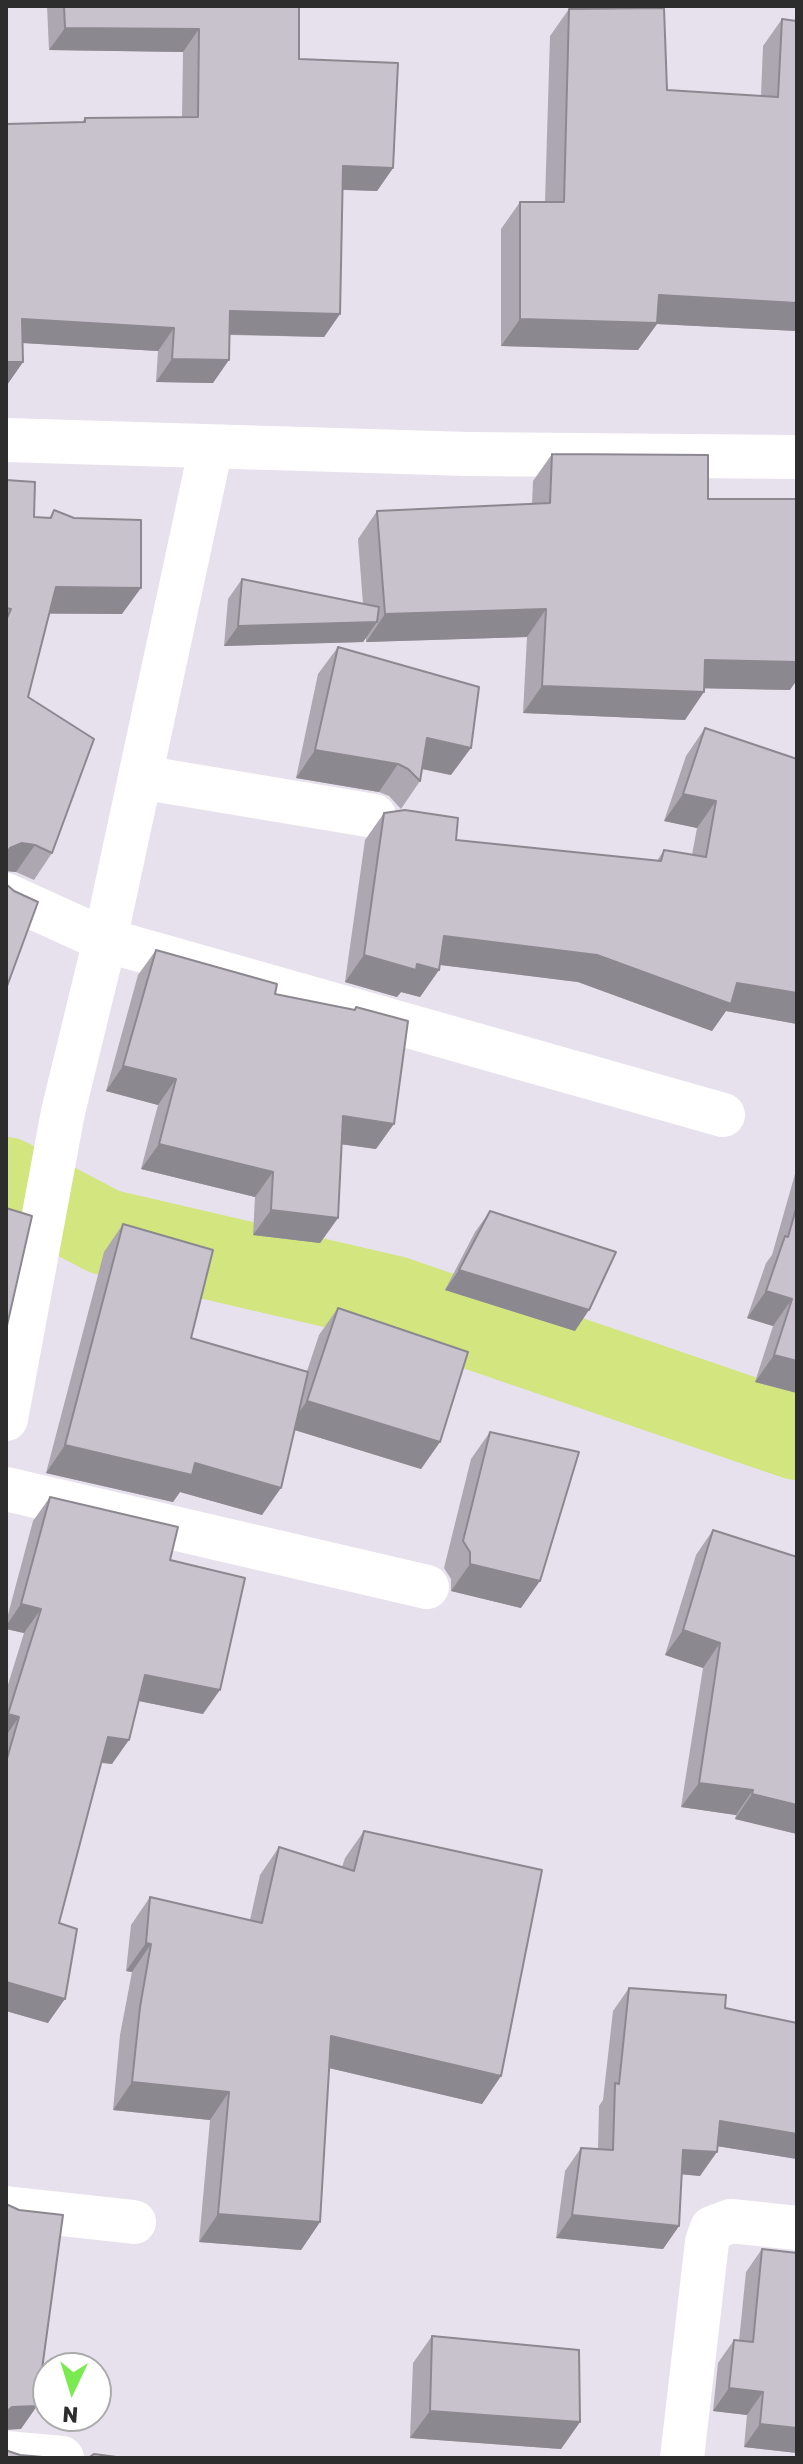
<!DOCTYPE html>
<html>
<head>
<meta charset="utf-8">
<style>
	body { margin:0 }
	#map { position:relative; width:803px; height:2464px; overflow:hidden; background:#e7e1ed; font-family:Rubik,sans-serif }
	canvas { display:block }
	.frame { position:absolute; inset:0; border:8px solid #2d2d2d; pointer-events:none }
	.north { position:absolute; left:32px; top:2352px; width:80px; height:80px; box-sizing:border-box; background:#fff; border:2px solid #ababab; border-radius:50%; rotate:184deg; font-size:22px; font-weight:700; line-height:32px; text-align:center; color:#2d2d2d }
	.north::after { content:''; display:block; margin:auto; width:28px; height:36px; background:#79eb50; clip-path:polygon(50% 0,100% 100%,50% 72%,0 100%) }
</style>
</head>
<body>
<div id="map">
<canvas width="803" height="2464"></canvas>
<div class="frame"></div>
<div class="north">N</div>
</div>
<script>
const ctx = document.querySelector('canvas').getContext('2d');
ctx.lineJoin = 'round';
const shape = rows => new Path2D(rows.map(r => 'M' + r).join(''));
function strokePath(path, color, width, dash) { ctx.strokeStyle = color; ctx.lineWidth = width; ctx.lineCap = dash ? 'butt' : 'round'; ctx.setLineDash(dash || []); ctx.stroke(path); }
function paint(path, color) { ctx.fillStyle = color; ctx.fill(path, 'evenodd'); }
strokePath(shape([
	[6,1180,105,1232,394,1299,797,1437]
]), '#d2e57e', 86);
strokePath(shape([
	[6,440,468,454,797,457],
	[140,777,374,816],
	[6,895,105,940,723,1115],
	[6,1419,63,1112,105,940,211,447],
	[6,1489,427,1587],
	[6,2208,134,2222],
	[6,2453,62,2458],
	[682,2458,707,2242,712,2228,731,2221,797,2228]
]), '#fff', 44);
paint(shape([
	[47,6,299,6,299,59,393,168,377,191,342,190,340,314,324,337,229,335,213,383,156,382,158,351,22,343,23,362,7,385,82,122,85,118,182,117,183,52,49,50],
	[569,9,667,90,761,96,763,46,782,19,797,21,797,331,657,324,638,350,501,346,501,229,520,202,545,202,550,36],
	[552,454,708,499,790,690,704,688,685,720,523,713,527,637,366,642,366,638,363,642,224,646,228,599,242,579,363,604,358,539,377,511,532,504,533,481],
	[6,480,34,517,49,518,54,510,122,614,49,614,28,697,52,853,34,880,16,872,6,871],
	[338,647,451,775,422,769,420,781,401,809,389,796,379,792,296,778,318,674],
	[705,728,797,759,797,1024,726,1011,712,1031,578,982,440,965,439,970,420,997,401,992,397,997,345,982,365,840,384,813,456,840,657,861,664,850,692,855,697,828,664,821,686,756],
	[156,950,275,994,353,1010,356,1007,376,1149,341,1144,338,1218,320,1243,253,1235,255,1197,141,1169,158,1105,106,1091,138,975],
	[797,1167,797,1393,755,1382,773,1326,747,1318,766,1263,772,1255],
	[490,1211,575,1331,445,1290,475,1232],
	[123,1224,191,1338,307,1371,319,1335,338,1308,440,1442,421,1469,295,1430,262,1515,180,1492,173,1502,46,1473,104,1252],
	[490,1432,521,1608,451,1591,451,1579,444,1568,471,1459],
	[50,1497,170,1560,203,1714,139,1701,112,1764,101,1763,59,1923,48,2023,6,2011,6,1691,24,1633,6,1629,6,1622,33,1521],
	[713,1530,797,1834,735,1819,736,1815,681,1807,703,1668,665,1655,696,1555],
	[364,1831,501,2076,482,2104,329,2068,320,2222,301,2250,199,2242,210,2120,113,2110,120,2035,132,1972,126,1971,131,1925,150,1897,250,1920,260,1875,279,1847,342,1867,345,1858],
	[629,1988,797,2023,797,2159,717,2146,700,2176,682,2174,679,2226,663,2249,556,2238,565,2171,581,2148,598,2149,599,2106,603,2100,613,2011],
	[762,2249,797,2453,744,2447,747,2415,713,2411,718,2363,734,2340,739,2341,746,2272],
	[432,2336,580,2422,561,2449,410,2438,413,2363]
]), '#aca7b0');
paint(shape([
	[65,28,199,29,183,52,49,50],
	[343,166,393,168,377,191,327,189],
	[659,295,797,303,797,331,657,324,638,350,501,346,520,319],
	[230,311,340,314,324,337,214,334],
	[22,319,174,328,158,351,6,342],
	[172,359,229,360,213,383,156,382],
	[6,362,23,362,7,385,6,385],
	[56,587,141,588,122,614,37,613],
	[546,609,527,637,366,642,385,614],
	[377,622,363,642,224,646,238,626],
	[705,660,797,662,797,680,790,690,686,688],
	[542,686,704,692,685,720,523,713],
	[427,738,471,748,451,775,408,766],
	[315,750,398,764,379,792,296,778],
	[683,794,716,801,697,828,664,821],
	[22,843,35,845,16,872,6,871,6,853,10,848],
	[444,936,597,955,797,993,797,1024,726,1011,712,1031,578,982,425,963],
	[364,955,417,964,439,970,420,997,401,992,397,997,345,982],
	[123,1066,176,1079,158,1105,106,1091],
	[343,1116,394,1124,376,1149,325,1142],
	[159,1144,273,1172,255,1197,141,1169],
	[271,1210,338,1218,320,1243,253,1235],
	[459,1270,589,1310,575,1331,445,1290],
	[766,1291,792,1299,773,1326,747,1318],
	[774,1355,797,1361,797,1393,755,1382],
	[307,1401,440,1442,421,1469,288,1428],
	[65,1445,195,1463,281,1488,262,1515,180,1492,173,1502,46,1473],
	[470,1564,540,1581,521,1608,451,1591],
	[21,1604,41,1609,24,1633,6,1629,6,1626],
	[683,1630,720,1643,703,1668,665,1655],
	[145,1675,220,1690,203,1714,129,1699],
	[8,1714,19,1717,6,1736,6,1717],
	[108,1737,129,1740,112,1764,91,1761],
	[699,1783,753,1790,736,1815,681,1807],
	[752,1794,797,1805,797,1834,735,1819],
	[146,1943,151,1944,132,1972,126,1971],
	[6,1982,65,1999,48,2023,6,2011],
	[331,2036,501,2076,482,2104,312,2064],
	[132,2082,229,2092,210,2120,113,2110],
	[720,2121,797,2134,797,2159,704,2144],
	[683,2150,717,2152,700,2176,667,2173],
	[218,2214,320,2222,301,2250,199,2242],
	[572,2215,679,2226,663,2249,556,2238],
	[729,2388,763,2392,747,2415,713,2411],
	[37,2406,21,2429,6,2430,6,2412,12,2407],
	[430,2411,580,2422,561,2449,410,2438],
	[760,2424,797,2428,797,2453,744,2447]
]), '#8c8890');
const building = shape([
	[64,6,299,6,299,59,398,63,393,168,343,166,340,314,230,311,229,360,172,359,174,328,22,319,23,362,6,362,6,124,85,122,85,118,198,117,199,29,65,28,64,6],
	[664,8,667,90,778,97,782,19,797,21,797,303,659,295,657,323,520,319,520,202,564,202,569,9,664,8],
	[552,454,708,455,708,499,797,499,797,662,705,660,704,692,542,686,546,609,385,614,377,511,550,503,552,454],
	[6,480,35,482,34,517,51,518,54,510,74,518,141,520,141,588,56,587,28,697,94,739,52,853,35,845,22,843,10,848,6,853,6,620,11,609,6,608,6,480],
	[242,579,379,607,377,622,238,626,242,579],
	[338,647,479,687,471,748,427,738,420,781,408,769,398,764,315,750,338,647],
	[705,728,797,759,797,993,737,983,731,1004,597,955,444,936,439,970,417,964,416,970,364,955,384,813,405,810,458,818,456,840,661,861,664,850,706,857,716,801,683,794,705,728],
	[6,884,14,891,38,902,6,989,6,884],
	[156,950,277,984,275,994,355,1010,356,1007,408,1021,394,1124,343,1116,338,1218,271,1210,273,1172,159,1144,176,1079,123,1066,156,950],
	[797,1205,797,1361,774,1355,792,1299,766,1291,785,1236,788,1237,797,1205],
	[6,1208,32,1216,6,1330,6,1208],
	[490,1211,616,1252,589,1310,459,1270,490,1211],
	[123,1224,213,1250,191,1338,308,1372,281,1488,195,1463,192,1475,65,1445,123,1224],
	[338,1308,468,1352,440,1442,307,1401,338,1308],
	[490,1432,579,1452,540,1581,470,1564,470,1552,463,1541,490,1432],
	[50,1497,178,1527,170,1560,245,1578,220,1690,145,1675,129,1740,108,1737,59,1923,77,1929,65,1999,6,1982,6,1762,19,1717,8,1714,41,1609,21,1604,50,1497],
	[713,1530,797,1557,797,1805,752,1794,753,1790,699,1783,720,1643,683,1630,713,1530],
	[364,1831,542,1870,501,2076,331,2036,320,2222,218,2214,229,2092,132,2082,140,2007,151,1944,146,1943,150,1897,262,1923,279,1847,354,1871,364,1831],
	[629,1988,726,1995,725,2008,797,2023,797,2134,720,2121,717,2152,683,2150,679,2226,572,2215,581,2148,613,2150,615,2083,619,2084,629,1988],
	[6,2204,19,2210,63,2215,37,2406,12,2407,6,2412,6,2204],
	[762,2249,797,2253,797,2428,760,2424,763,2392,729,2388,734,2340,753,2342,762,2249],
	[432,2336,579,2350,580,2422,430,2411,432,2336],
	[6,2448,8,2451,20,2455,54,2458,6,2458,6,2448],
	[94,2454,124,2458,88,2458,94,2454]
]);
paint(building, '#c8c2cd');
strokePath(building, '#8c8890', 2);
</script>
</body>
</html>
